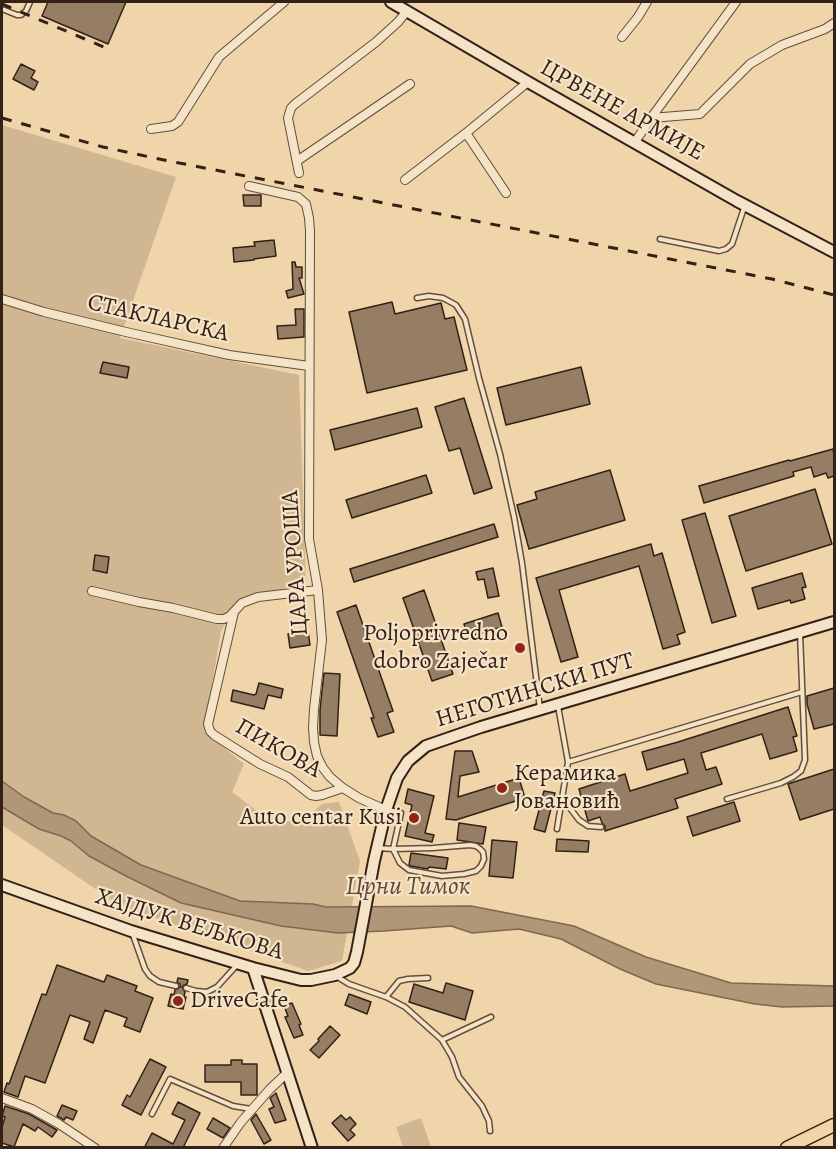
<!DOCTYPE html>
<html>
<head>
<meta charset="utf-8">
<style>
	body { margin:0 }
	#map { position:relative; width:836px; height:1149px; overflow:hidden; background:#f0d4aa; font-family:Alegreya,serif }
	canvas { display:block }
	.frame { position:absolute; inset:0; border:3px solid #322116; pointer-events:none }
</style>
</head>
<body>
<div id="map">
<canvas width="836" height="1149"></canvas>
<div class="frame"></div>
</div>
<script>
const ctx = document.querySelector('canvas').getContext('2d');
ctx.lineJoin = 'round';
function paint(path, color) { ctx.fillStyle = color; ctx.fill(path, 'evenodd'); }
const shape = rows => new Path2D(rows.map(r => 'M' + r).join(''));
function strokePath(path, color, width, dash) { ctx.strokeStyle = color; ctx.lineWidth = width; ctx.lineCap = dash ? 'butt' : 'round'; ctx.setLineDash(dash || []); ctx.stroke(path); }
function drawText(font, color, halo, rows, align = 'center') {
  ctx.font = font + ' Alegreya,serif'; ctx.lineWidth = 4.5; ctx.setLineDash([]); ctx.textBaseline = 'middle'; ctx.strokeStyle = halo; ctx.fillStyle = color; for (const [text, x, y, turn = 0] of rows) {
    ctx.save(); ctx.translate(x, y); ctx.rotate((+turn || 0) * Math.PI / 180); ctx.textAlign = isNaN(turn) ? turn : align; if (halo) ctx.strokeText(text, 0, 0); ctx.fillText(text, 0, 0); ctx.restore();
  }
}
paint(shape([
	[2,125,176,177,120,338,299,375,306,582,238,602,221,631,204,731,244,764,232,792,266,818,301,823,322,804,339,802,360,861,342,961,308,971,119,905,2,825],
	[421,1118,431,1147,403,1147,396,1127]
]), '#d0b691');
const water = shape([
	[2,781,24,797,53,813,64,815,76,821,91,836,141,865,240,901,313,904,326,907,471,906,574,926,646,957,731,983,834,986,834,1006,782,1007,755,1004,656,984,620,969,561,939,519,929,472,933,451,926,384,931,338,933,281,926,181,903,126,876,89,856,71,841,61,836,39,829,2,807,2,781]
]);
paint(water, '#af9778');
strokePath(water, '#7d6851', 1.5);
const building = shape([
	[48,2,126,2,108,44,42,16,48,2],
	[21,64,35,71,31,78,38,82,34,90,13,79,21,64],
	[243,195,261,195,261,206,244,206,243,195],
	[274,240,276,256,254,259,254,260,234,262,233,248,255,246,254,242,274,240],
	[292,262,295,262,296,267,302,267,302,278,299,278,304,294,288,298,286,291,293,289,292,262],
	[392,302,395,314,441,303,445,319,454,317,467,370,367,393,349,312,392,302],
	[295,309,304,309,304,337,278,339,277,326,296,325,295,309],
	[103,362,129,367,127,378,100,373,103,362],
	[581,367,590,404,506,425,497,388,581,367],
	[464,398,492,488,474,494,460,448,449,451,435,407,464,398],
	[417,408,422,427,335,450,330,430,417,408],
	[833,449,834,454,834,476,828,478,826,473,814,477,811,467,793,472,794,476,704,503,699,486,789,460,790,461,833,449],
	[610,470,625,520,529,549,517,505,537,499,535,492,610,470],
	[426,475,432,493,352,518,346,500,426,475],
	[815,489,832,544,746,571,729,516,815,489],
	[705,513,736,616,712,623,682,520,705,513],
	[494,524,498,537,354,582,350,569,494,524],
	[651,544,654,556,662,553,685,632,677,635,680,644,663,649,639,566,559,590,578,657,561,662,536,578,651,544],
	[95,555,109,557,107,573,93,570,95,555],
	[493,568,499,596,488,598,484,579,478,580,476,572,493,568],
	[802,573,806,587,802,588,805,599,791,603,790,600,758,609,752,588,802,573],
	[424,590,453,674,432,681,403,598,424,590],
	[356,605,393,711,387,713,394,732,378,737,371,718,374,718,337,612,356,605],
	[498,613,502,627,468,637,464,624,498,613],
	[308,631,310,645,290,648,288,634,308,631],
	[324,673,340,674,337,736,320,735,320,710,324,673],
	[259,683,283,689,281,698,268,695,264,709,231,701,233,690,254,695,256,694,259,683],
	[834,688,834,724,814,729,807,704,807,696,834,688],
	[788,707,797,736,793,737,797,751,770,759,762,734,701,753,706,770,716,767,722,784,675,799,678,808,605,831,605,826,602,823,600,817,588,821,579,789,625,774,630,791,688,773,684,759,647,770,642,752,678,742,788,707],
	[455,751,472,751,479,772,460,776,458,797,519,778,525,798,456,820,446,819,455,751],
	[834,769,834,809,800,820,788,784,834,769],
	[408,789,434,796,425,833,434,835,432,842,405,836,412,805,405,803,408,789],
	[544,791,555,793,545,832,534,829,544,791],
	[734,802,740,821,693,836,687,817,734,802],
	[459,823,486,827,483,844,457,840,459,823],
	[557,839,589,841,588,852,556,851,557,839],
	[492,840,517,842,513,878,489,876,492,840],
	[411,853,448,858,446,869,429,867,428,869,411,866,409,865,411,853],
	[57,965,104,982,107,975,137,986,135,991,153,998,140,1032,124,1026,127,1018,105,1010,93,1043,84,1039,90,1022,70,1015,45,1083,25,1076,18,1097,4,1092,7,1083,9,1084,42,994,46,995,57,965],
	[178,978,188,980,187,984,184,985,182,987,185,992,184,997,186,997,183,1009,168,1006,171,994,174,995,175,990,180,987,180,984,177,982,178,978],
	[446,983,473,991,465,1020,409,1002,414,984,443,993,446,983],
	[349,994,371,1002,367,1014,345,1005,349,994],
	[292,1003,301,1024,299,1025,303,1035,294,1038,285,1017,288,1016,284,1006,292,1003],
	[330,1026,340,1035,319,1058,310,1050,319,1041,318,1039,330,1026],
	[150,1059,166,1067,141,1115,122,1105,127,1095,130,1097,150,1059],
	[231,1060,242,1060,242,1064,257,1064,257,1095,241,1095,241,1082,205,1082,205,1065,231,1065,231,1060],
	[276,1093,286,1120,275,1123,269,1109,274,1107,270,1098,276,1093],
	[178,1102,200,1113,183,1148,144,1148,152,1133,173,1144,185,1120,172,1114,178,1102],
	[62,1105,77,1111,73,1120,66,1117,64,1120,57,1116,62,1105],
	[5,1106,29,1114,57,1130,52,1137,38,1127,35,1131,23,1124,14,1147,2,1143,2,1127,5,1117,2,1116,5,1106],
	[256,1114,271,1140,264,1144,251,1120,256,1114],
	[341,1115,346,1120,350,1117,356,1124,350,1130,355,1135,348,1141,332,1123,341,1115],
	[213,1118,230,1128,223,1138,207,1129,213,1118]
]);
paint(building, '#957e63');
strokePath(building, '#322116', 1.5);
const lane = shape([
	[2,9,17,15,21,15,26,11,30,2],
	[660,239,719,251,726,249,732,244,745,205],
	[417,298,429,296,443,298,456,305,465,319,479,378,500,454,514,517,522,563,540,709],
	[568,762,802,692],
	[563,799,579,820,588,826,601,827],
	[727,799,781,783,793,777,801,771,805,760,800,633],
	[557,829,568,762,558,706],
	[378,848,393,849,433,848,470,845,476,846,480,849,483,852,484,859,481,866,476,871,464,874,442,876,409,870,400,863,393,849,401,813,389,810],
	[133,935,145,969,150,976,159,982,176,986],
	[336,976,349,984,386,997,405,1007,442,1040,452,1057,459,1077,482,1106,489,1121,490,1131],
	[186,988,196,991,207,992,217,987,237,965],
	[386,997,399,981,408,979,428,978],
	[442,1040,491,1017],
	[152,1114,170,1079,233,1106,251,1109]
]);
const street = shape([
	[622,37,638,17,647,2],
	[651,118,700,114,750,64,782,45,825,29,834,23],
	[151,129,172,126,178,122,219,57,284,2],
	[466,133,506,193],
	[635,142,651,118,736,2],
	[297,161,410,84],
	[299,173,288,118,291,108,295,104,376,42,398,22,407,11],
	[405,180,466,133,528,82],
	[249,186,298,197,306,204,309,218,310,231,309,539,318,590,322,640,314,709,313,728,314,742,317,756,323,768,330,777,343,788,359,798,386,810],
	[2,299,44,312,126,332,229,355,309,366],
	[92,591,139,602,173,608,217,619,224,619,230,616,242,603,258,597,318,590],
	[234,612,208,724,210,731,214,735,260,764,288,777,311,795,316,796,322,795,343,788],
	[2,1098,32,1109,59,1124,95,1148],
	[223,1148,241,1122,270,1089,288,1072]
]);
const secondary = shape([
	[391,2,528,82,737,201,834,252],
	[2,885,131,931,253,968,301,980,311,980,335,975,350,968,354,963,357,952,374,861,386,810,397,778,408,761,426,746,481,727,834,622],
	[253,968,312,1148]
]);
const primary = shape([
	[787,1148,834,1125]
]);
strokePath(lane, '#624e3b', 7);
strokePath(street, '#624e3b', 10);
strokePath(secondary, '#322116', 14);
strokePath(primary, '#322116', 15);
strokePath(lane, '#f5e3c8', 4);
strokePath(street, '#f5e3c8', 8);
strokePath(secondary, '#f5e3c8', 10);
strokePath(primary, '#f0d4aa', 12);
strokePath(shape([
	[2,4,111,50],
	[2,118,103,147,164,160,772,279,834,295]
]), '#322116', 3, [10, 10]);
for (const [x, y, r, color] of [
	[520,648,6,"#8f2418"],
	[502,788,6,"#8f2418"],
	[414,818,6,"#8f2418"],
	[178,1001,6,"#8f2418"]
]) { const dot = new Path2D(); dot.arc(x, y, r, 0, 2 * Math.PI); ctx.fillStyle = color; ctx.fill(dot); strokePath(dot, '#f5e3c8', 2); }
drawText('24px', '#322116', '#f5e3c8', [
	["ЦРВЕНЕ АРМИЈЕ",622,111,29],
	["СТАКЛАРСКА",158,319,13],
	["ЦАРА УРОША",296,563,-94],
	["НЕГОТИНСКИ ПУТ",535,691,-17],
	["ПИКОВА",278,749,30],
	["ХАЈДУК ВЕЉКОВА",189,925,17]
]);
drawText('24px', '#322116', '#f5e3c8', [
	["Poljoprivredno",508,634],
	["dobro Zaječar",508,662],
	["Керамика",514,774,"left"],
	["Јовановић",514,802,"left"],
	["Auto centar Kusi",402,818],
	["DriveCafe",190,1001,"left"]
], 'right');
drawText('italic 26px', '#5e4a38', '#f5e3c8', [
	["Црни Тимок",408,888]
]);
</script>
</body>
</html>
